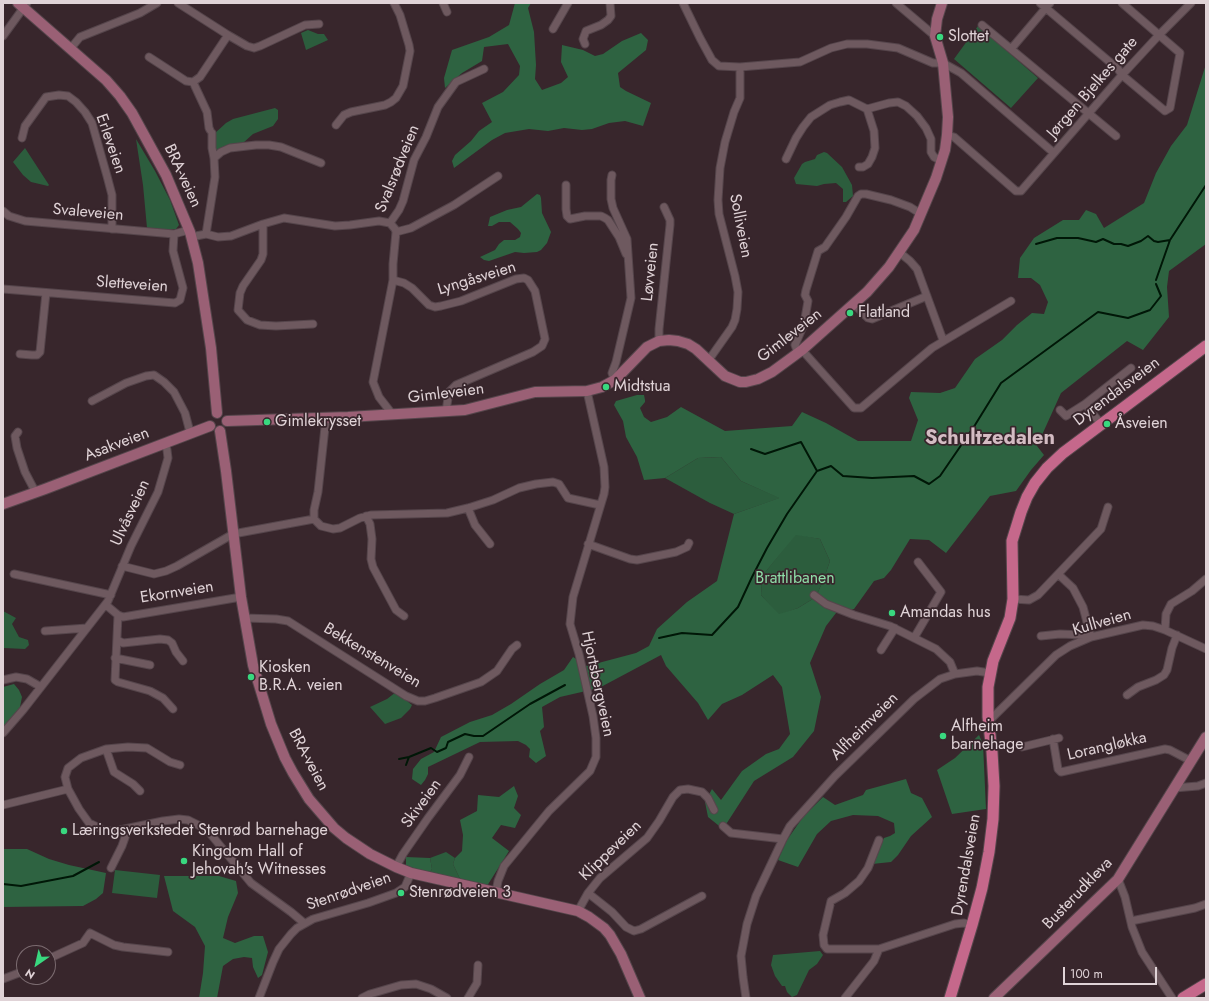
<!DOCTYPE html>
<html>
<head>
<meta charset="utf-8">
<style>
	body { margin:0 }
	#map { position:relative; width:1209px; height:1001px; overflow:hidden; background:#38262c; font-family:Jost,sans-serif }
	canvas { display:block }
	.frame { position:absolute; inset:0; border:4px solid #e0d3d7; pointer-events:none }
	.north { position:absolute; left:16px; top:945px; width:40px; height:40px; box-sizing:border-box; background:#38262c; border:1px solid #7b6b70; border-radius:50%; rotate:214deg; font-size:11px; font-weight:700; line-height:16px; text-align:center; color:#e0d3d7 }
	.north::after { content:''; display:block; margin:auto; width:14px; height:18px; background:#39d87f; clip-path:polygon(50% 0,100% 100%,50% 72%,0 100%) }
	.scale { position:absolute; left:1063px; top:967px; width:94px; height:18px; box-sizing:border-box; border:2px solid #e0d3d7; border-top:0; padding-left:5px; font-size:12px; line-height:14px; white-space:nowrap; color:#e0d3d7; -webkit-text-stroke:3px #38262c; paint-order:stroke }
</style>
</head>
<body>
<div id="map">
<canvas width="1209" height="1001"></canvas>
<div class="frame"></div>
<div class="north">N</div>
<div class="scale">100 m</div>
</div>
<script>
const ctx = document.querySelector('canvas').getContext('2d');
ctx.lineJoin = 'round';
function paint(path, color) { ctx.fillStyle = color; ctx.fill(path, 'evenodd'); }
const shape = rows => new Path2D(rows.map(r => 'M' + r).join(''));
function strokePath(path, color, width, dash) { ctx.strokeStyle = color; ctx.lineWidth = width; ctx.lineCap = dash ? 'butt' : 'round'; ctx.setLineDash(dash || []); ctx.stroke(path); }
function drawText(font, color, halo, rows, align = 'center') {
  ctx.font = font + ' Jost,sans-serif'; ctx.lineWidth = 3.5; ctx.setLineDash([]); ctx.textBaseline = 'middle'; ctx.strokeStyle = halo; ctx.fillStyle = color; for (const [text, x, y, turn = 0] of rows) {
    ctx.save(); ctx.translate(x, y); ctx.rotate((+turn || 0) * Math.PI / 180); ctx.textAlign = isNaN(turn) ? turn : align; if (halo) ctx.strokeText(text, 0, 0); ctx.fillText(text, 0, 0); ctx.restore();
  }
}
paint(shape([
	[978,26,1038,78,1011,108,954,59],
	[308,30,318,34,324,34,328,40,306,50,301,33],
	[275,108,278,110,278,119,273,126,253,134,243,143,216,152,215,150,214,134,226,123,233,119],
	[136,139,155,171,170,200,179,225,176,229,167,230,147,228,143,185],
	[25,148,49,185,48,186,31,182,23,175,13,162],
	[824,152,827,153,842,167,852,185,853,196,846,202,843,202,843,189,836,183,824,184,817,186,796,184,794,178,802,164,805,162,815,159,817,155],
	[721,457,741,481,780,498,734,514,710,503,665,478,698,458],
	[796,534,820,539,830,561,824,578,816,597,798,608,779,615,761,595,762,576],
	[3,611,16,618,12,624,19,637,28,640,29,645,25,649,4,648,3,646],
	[396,692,412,705,410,709,401,718,385,724,370,707,387,699],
	[446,852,455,858,453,864,460,879,430,872,432,869,430,858],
	[115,870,160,875,157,898,112,893],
	[820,951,823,955,817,964,809,970,797,995,792,997,787,992,785,986,782,986,775,976,771,965,773,955]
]), '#2c5d3d');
paint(shape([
	[515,3,531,3,528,8,534,32,536,65,535,79,542,90,561,83,568,77,561,62,562,45,583,50,595,56,603,54,622,41,641,33,648,40,646,50,618,73,620,87,626,91,651,103,643,126,625,121,609,123,592,129,582,130,564,128,548,131,529,129,505,133,492,140,454,168,452,161,455,155,471,141,479,131,492,122,482,103,503,92,519,75,520,66,508,44,484,47,482,61,462,73,445,88,444,78,452,50,489,37,509,25],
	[1206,64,1206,244,1169,271,1167,287,1169,317,1143,350,1127,341,1061,393,1037,446,1044,455,1031,470,1016,491,990,496,946,553,929,540,910,539,891,570,884,578,874,581,854,609,836,613,826,626,810,663,821,697,814,731,793,757,754,781,723,829,708,817,705,802,712,789,721,800,742,771,766,754,779,749,790,734,782,687,773,675,742,695,722,704,708,720,698,703,666,666,661,655,599,688,560,697,542,707,544,727,540,731,546,756,536,763,529,757,530,749,526,745,518,741,480,742,428,767,428,774,425,780,421,785,412,779,413,769,421,759,434,752,441,737,470,722,492,715,511,704,540,684,564,670,573,657,587,666,636,653,649,646,657,629,687,602,717,581,734,514,779,498,741,481,721,457,698,458,665,478,644,480,637,457,626,437,623,421,614,405,616,401,637,395,644,395,645,400,645,402,640,408,644,417,651,422,667,417,681,407,725,431,792,426,802,412,826,423,858,441,911,441,918,420,909,398,911,392,940,393,955,388,975,359,1002,340,1017,325,1032,313,1044,314,1048,302,1040,285,1031,278,1018,278,1020,258,1034,238,1063,220,1079,220,1086,210,1096,214,1104,228,1144,203,1156,173,1171,146,1187,125],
	[796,535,820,539,830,561,824,578,816,597,798,608,779,614,761,595,762,576],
	[537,194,540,195,541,198,542,213,551,232,547,243,541,250,537,252,524,253,515,252,489,261,484,260,480,257,495,250,499,244,504,240,515,240,520,237,521,233,518,229,510,222,499,222,492,226,488,226,490,217,507,210,521,207],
	[14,684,19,690,22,697,20,707,3,732,3,687],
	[979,735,983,744,986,809,952,814,937,770,955,758],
	[906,779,911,793,922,798,932,817,911,836,898,855,891,862,872,864,884,838,890,836,895,833,894,823,878,816,853,815,831,821,817,834,798,867,778,860,787,840,803,817,823,797,835,805,863,795,866,790],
	[514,786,518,796,514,808,521,815,515,828,501,825,492,838,509,851,487,886,460,879,453,864,455,858,462,851,463,835,460,820,477,811,478,795,499,797],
	[3,849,27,849,49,859,69,865,106,873,103,893,96,899,83,906,3,907],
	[406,857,430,858,432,869,430,872,406,867],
	[164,876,219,876,236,881,238,893,228,917,223,938,235,943,254,936,263,936,268,952,262,975,258,978,253,967,252,958,244,957,233,959,223,966,217,998,199,998,203,973,205,946,195,927,173,911]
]), '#2e6341');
strokePath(shape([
	[1036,244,1057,238,1078,238,1096,242,1103,239,1114,244,1121,244,1128,246,1141,241,1148,236,1154,241,1158,242,1170,240],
	[1156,280,1170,240,1206,185],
	[751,449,765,454,801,442,817,471,831,466,843,476,872,478,914,476,929,484,940,476,975,425,1001,383,1098,312,1128,318,1150,310,1161,296,1156,284],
	[659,638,682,633,712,635,738,607,752,577,767,548,787,514,817,471],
	[399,759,409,757,431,748,437,752,446,748,448,742,465,734,474,736,483,736,530,704,565,685],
	[406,765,409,757],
	[3,884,21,886,73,876,99,862]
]), '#001707', 2);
const street = shape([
	[178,3,228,35,247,46,254,48,260,46,305,25,319,24],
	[443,3,447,12],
	[683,3,700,38,712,60,719,66,740,67,800,62,831,48,847,44,867,44,898,48,933,63,943,63,961,73,1054,153],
	[896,3,935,36],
	[1040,3,1118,69,1122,75,1165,111,1170,108,1180,53,1122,3],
	[982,25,1116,136],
	[553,29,568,3],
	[3,36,27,3],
	[585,44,583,39,586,31,601,25,608,20,611,16,610,3],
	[71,48,80,37,140,13,157,3],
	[1011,49,1050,3],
	[149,57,186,81,193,82,200,77,228,35],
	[193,82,207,112,209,128,210,130],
	[336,125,344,115,351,112,385,105,391,102,396,98,403,86,410,51,409,45,400,15,394,3],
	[947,135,954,137,1016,191,1021,191,1122,75,1159,35,1191,3],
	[22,138,25,126,46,97,59,95,68,96,76,102,85,112,92,123,107,176,112,195,112,229],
	[214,158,221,152,230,148,256,145,269,145,281,147,321,163],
	[786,159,796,138,803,127,811,117,830,105,840,102,849,100,867,109,889,103,898,102,906,106,917,116,926,128,931,139,931,152,934,157,942,161],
	[859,167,863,167,868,164,872,157,875,148,874,131,867,109],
	[612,175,611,180,611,199,613,208,627,239,631,298,616,362,612,373,615,380],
	[566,185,566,209,567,216,570,219,585,216,601,216,605,218,608,220,619,237,626,254],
	[3,211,9,216,25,221,174,234],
	[263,224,263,254,261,260,243,286,240,293,238,310,247,320,260,325,276,326,313,324],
	[396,232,411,228,454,205,498,176],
	[206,234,215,177,214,158,212,148,212,133],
	[191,237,206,234,218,237,231,236,263,224,284,218,335,226,350,225,379,221,390,223],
	[899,252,910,261,917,269,943,340],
	[393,280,404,283,412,288,429,305,435,307,441,306,461,301,516,279,524,278,528,280,535,291,545,339,542,346,533,352,456,385,449,392,446,411],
	[3,289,175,303,180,300,183,288,173,251,174,234,189,230],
	[854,304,868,318,872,319,927,296],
	[659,341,659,329,670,225,670,220,664,207],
	[802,350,854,408,861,408,932,348,1011,301],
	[798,353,795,345,804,324,808,301,805,295,806,290,818,251,825,247,846,217,858,196,861,194,866,194,891,200,910,207,921,214],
	[20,354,32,355,37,355,40,352,46,293],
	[708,361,732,327,735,320,737,309,738,292,735,276,719,214,718,200,720,168,725,142,734,112,740,98,740,67],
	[92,401,126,383,146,376,154,375,164,382,174,392,185,413,190,432],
	[1060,410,1066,416,1085,404],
	[393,415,379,397,373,382,393,280,393,264,396,232,395,229,390,223,399,210,403,201,414,160,426,137,438,107,456,82,484,69],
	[1101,424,1085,404,1131,368],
	[18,432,15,436,17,448,25,472,36,493],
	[468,508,475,525,490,544],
	[366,516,370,524,372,539,371,559,373,567,396,610,404,616],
	[314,519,314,510,318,492,326,418],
	[588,544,630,559,637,560,676,552,687,547,689,543],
	[122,566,154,574,166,571,177,566,233,534,314,519,321,526,333,529,340,528,360,518,371,515,447,513,468,508,493,500,519,488,536,484,553,482,559,484,568,498,600,505],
	[14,574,111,595],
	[1058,574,1073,588,1083,607,1091,637],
	[814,595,826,604,854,615,890,626,936,649,950,662,955,674],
	[1013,599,1029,600,1038,595,1101,529,1108,507],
	[106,605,118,615,123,617,241,597],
	[118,615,115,680,118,682,150,691,163,698,173,709],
	[245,618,276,619,288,621,406,696,418,701,425,701,435,698,481,682,497,671,512,649,517,645],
	[1165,630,1166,614,1171,604,1192,591,1206,579],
	[45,631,87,628],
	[1041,636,1060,634,1084,635,1091,637],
	[914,638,941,592,918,562],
	[117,640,123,643,160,639,168,640,172,643,176,652,183,661],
	[881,650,895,628],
	[115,658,150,665],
	[3,680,16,677,27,679,41,687],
	[1127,695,1138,687,1156,680,1164,675,1167,670,1172,648,1177,635],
	[988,717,993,717,1056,655,1070,646,1091,637,1143,625,1153,626,1165,630,1206,649],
	[3,733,23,710,108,601,131,546,158,492,168,458,167,450,165,443],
	[1053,739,1058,769,1061,772,1165,749,1170,750,1191,761],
	[1022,747,1059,738],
	[106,749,114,772,133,784,140,791],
	[180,765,170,762,147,748,128,747,106,749,81,758,68,768,65,777,68,789,79,809,89,823,106,831,115,831,163,821,179,819,188,820,200,826,208,831,251,883,291,912,304,923],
	[1174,788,1198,786,1206,783],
	[3,805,68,789],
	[723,826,731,833,783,839],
	[396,867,403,854,428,818,460,775,469,757],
	[111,868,122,846,128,829],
	[1118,879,1125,897,1132,927,1142,952,1172,998],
	[496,892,498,881,504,866,549,811,590,771,596,757,596,738,593,716,579,654,570,624,573,597,604,494,605,487,604,467,587,391],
	[588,893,612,912,626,927,634,931,641,929,702,896],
	[578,911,588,893,600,878,647,838,659,821,673,797,680,790,688,789,702,792,708,798,714,810],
	[1131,921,1195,908,1206,904],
	[879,949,955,924,964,923,972,925],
	[48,959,83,943,90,933,114,945,123,947,168,952],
	[3,979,24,971],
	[259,998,273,962,279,949,291,934,297,928,313,919,368,903,396,893,405,887,411,873],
	[362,998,370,994,401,985,416,984,431,989,447,998],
	[468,998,477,983,478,965],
	[746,998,743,977,741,956,747,924,756,896,783,839,790,826,835,776,914,699,940,679,955,674,977,671,990,673],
	[845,998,874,961,879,949,827,949,824,945,823,935,831,901,845,893,859,881,868,868,879,840]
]);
const secondary = shape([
	[18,3,106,80,120,96,132,113,166,175,190,232,198,263,211,348,217,413],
	[227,421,348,417,465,410,535,392,587,391,602,387,615,380,647,347,659,341,669,340,678,341,688,344,696,349,725,376,740,382,746,382,758,379,772,372,802,350,867,292,889,267,914,230,936,178,945,150,947,135,948,117,943,63,935,36,937,19,942,3],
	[220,431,226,471,241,597,253,665,271,724,285,758,293,773,309,799,334,828,346,838,370,854,396,867,411,873,578,911,589,917,604,928,610,935,621,954,640,998],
	[3,504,45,489,210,426],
	[994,998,1118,879,1206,737]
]);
const primary = shape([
	[950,998,972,925,982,888,989,852,993,819,994,786,992,752,988,717,988,687,993,661,1010,618,1013,599,1012,541,1021,512,1027,497,1035,483,1047,468,1063,453,1206,346],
	[1183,998,1206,984]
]);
strokePath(street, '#55454b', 9);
strokePath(secondary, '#55454b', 12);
strokePath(primary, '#55454b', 13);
strokePath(street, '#6e595f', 7);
strokePath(secondary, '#9a6075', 10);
strokePath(primary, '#c5688b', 11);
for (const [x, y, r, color] of [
	[940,37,4,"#39d87f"],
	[850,313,4,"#39d87f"],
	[606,387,4,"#39d87f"],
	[267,422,4,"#39d87f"],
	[1107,424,4,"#39d87f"],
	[892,613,4,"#39d87f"],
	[251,677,4,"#39d87f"],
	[943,736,4,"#39d87f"],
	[64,831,4,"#39d87f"],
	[184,861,4,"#39d87f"],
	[401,893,4,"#39d87f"]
]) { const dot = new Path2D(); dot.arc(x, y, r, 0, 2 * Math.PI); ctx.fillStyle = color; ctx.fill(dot); strokePath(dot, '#38262c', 1.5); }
drawText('16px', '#e0d3d7', '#38262c', [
	["Slottet",948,37],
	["Flatland",858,313],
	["Midtstua",614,387],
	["Gimlekrysset",275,422],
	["Åsveien",1115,424],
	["Amandas hus",900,613],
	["Kiosken",259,668],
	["B.R.A. veien",259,686],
	["Alfheim",951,727],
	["barnehage",951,745],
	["Læringsverkstedet Stenrød barnehage",72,831],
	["Kingdom Hall of",192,852],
	["Jehovah's Witnesses",192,870],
	["Stenrødveien 3",409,893]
], 'left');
drawText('16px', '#e0d3d7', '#38262c', [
	["Jørgen Bjelkes gate",1093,88,-49],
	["Erleveien",110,144,71],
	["Svalsrødveien",398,169,-68],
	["BRA-veien",182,176,65],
	["Svaleveien",88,213,5],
	["Solliveien",740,226,79],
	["Løvveien",651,272,-84],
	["Lyngåsveien",477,279,-17],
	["Sletteveien",132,285,4],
	["Gimleveien",790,336,-38],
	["Dyrendalsveien",1117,392,-37],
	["Gimleveien",446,394,-7],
	["Asakveien",117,445,-21],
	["Ulvåsveien",131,513,-65],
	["Ekornveien",177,593,-9],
	["Kullveien",1102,623,-16],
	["Bekkenstenveien",372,656,31],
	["Hjortsbergveien",597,684,78],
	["Alfheimveien",865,727,-45],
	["Lorangløkka",1107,747,-13],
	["BRA-veien",308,760,62],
	["Skiveien",422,804,-54],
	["Klippeveien",611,851,-44],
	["Dyrendalsveien",967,865,-80],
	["Stenrødveien",349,892,-19],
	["Busterudkleva",1078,894,-46]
]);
drawText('16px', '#8fdea8', '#38262c', [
	["Brattlibanen",795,579]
]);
drawText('bold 20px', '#d4bcc3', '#38262c', [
	["Schultzedalen",990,439]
]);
</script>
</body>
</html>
